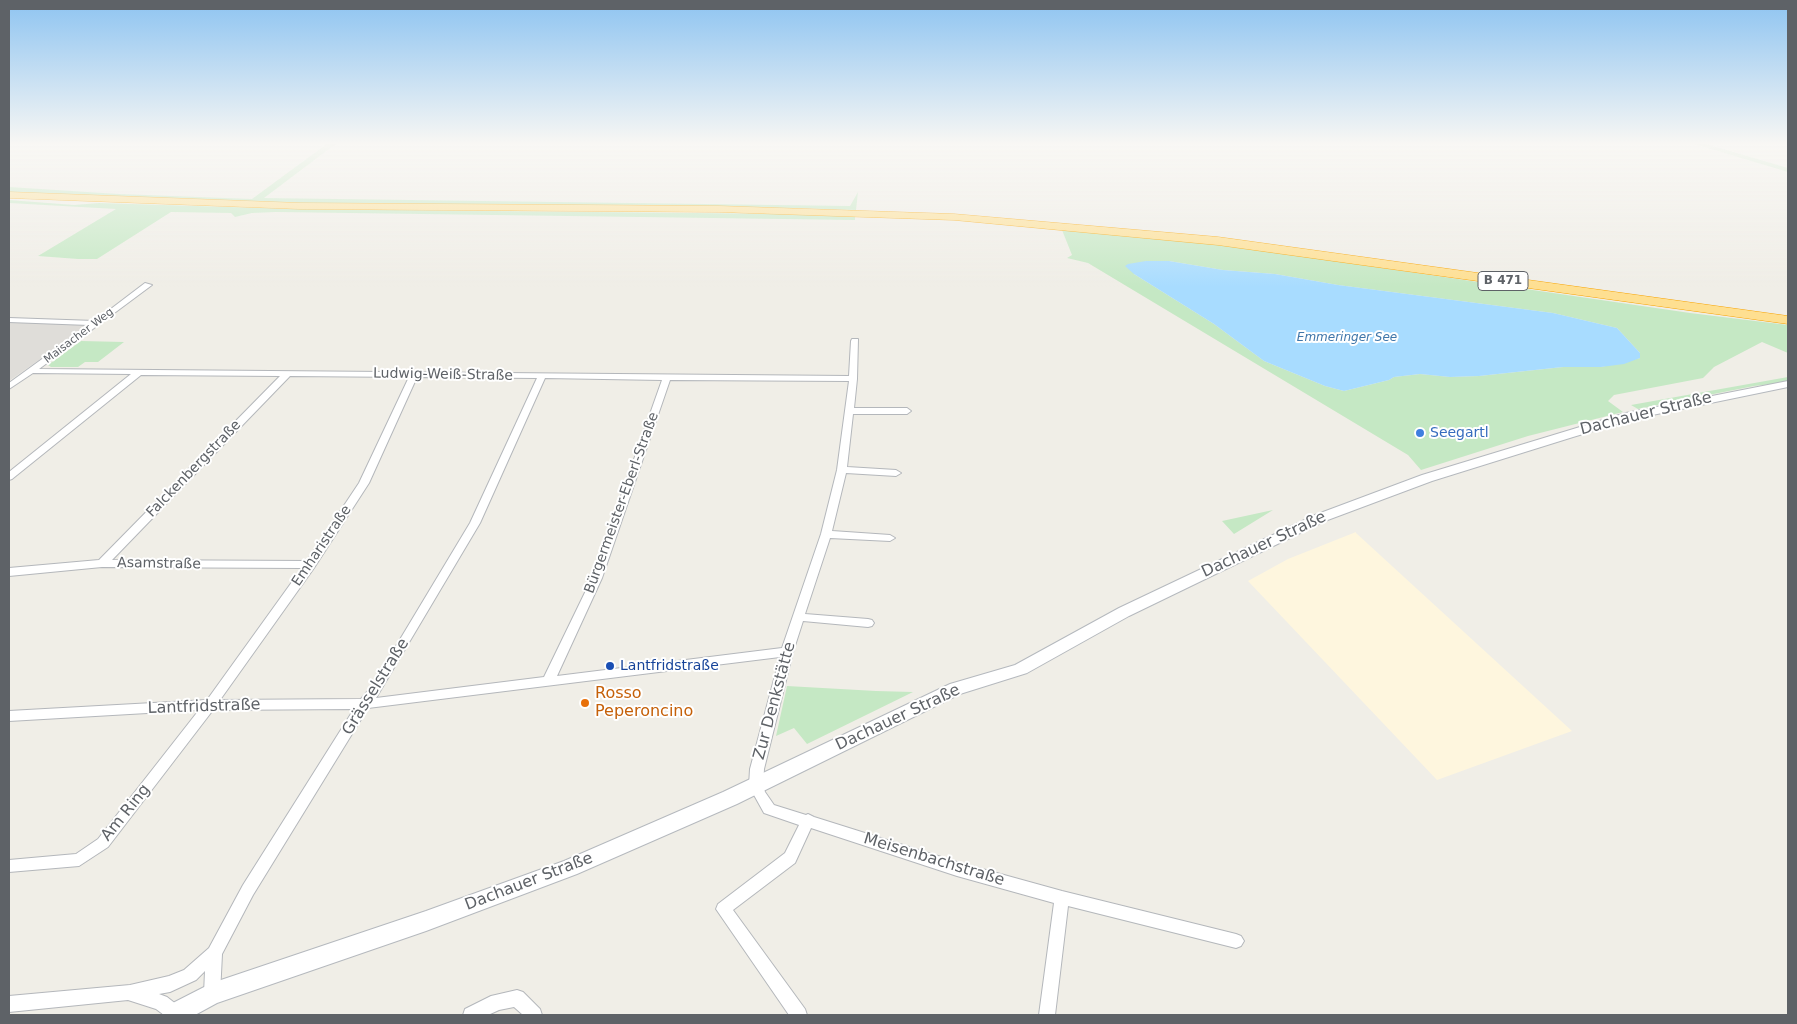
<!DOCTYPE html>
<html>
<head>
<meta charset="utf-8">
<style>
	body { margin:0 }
	#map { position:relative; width:1797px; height:1024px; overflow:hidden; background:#f0eee7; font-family:"DejaVu Sans",sans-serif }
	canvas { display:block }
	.frame { position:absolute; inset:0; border:10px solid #5e6267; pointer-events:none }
</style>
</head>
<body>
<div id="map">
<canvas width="1797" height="1024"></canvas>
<div class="frame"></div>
</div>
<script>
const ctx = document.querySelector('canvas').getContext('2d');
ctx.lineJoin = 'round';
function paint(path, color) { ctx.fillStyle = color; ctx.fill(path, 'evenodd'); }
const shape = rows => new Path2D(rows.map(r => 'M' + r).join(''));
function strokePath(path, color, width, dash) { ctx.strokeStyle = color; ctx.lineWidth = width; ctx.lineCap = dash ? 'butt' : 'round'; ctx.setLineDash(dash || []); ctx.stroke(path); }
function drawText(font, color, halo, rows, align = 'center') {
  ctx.font = font + ' "DejaVu Sans",sans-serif'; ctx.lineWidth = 4; ctx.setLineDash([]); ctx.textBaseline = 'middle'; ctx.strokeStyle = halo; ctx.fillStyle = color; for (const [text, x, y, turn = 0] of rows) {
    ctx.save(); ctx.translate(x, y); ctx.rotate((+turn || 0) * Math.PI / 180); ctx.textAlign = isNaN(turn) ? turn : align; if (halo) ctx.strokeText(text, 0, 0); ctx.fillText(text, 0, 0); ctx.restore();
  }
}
paint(shape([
	[1356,532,1356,533,1572,731,1437,780,1248,581,1288,559]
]), '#fef6de');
paint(shape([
	[9,322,89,325,9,381]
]), '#dfddd9');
paint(shape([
	[328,143,337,143,264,198,850,206,858,192,856,210,792,208,301,204,105,198,9,193,9,187,119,194,252,199],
	[1691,143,1703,143,1788,168,1788,172],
	[9,200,74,205,99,203,296,209,794,214,855,216,855,220,276,212,252,213,235,217,231,213,171,212,97,259,78,259,38,256,116,209,9,203],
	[1062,230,1218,244,1690,313,1788,325,1788,353,1762,342,1714,367,1703,378,1614,395,1608,401,1623,412,1528,436,1421,470,1408,455,1088,263,1067,258,1072,255],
	[1146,261,1169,261,1223,270,1275,274,1338,285,1553,313,1617,328,1640,353,1640,358,1601,367,1563,367,1479,376,1450,377,1420,374,1394,377,1389,380,1344,391,1325,386,1264,361,1214,324,1134,274],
	[81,341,124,342,98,362,85,362,78,367,51,367,48,365],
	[1788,377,1788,382,1754,386,1638,409,1631,405],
	[1273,510,1234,534,1222,521],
	[787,686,876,691,913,692,807,744,794,728,776,736]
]), '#c5e8c4');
paint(shape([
	[1146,261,1169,261,1223,270,1275,274,1338,285,1553,313,1617,328,1640,353,1640,358,1624,364,1601,367,1563,367,1479,376,1450,377,1420,374,1394,377,1389,380,1344,391,1325,386,1264,361,1214,324,1134,274,1125,266,1128,264]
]), '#a8dcff');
const street = shape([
	[145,283,152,285,39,369,849,376,851,341,852,339,858,339,857,379,854,408,907,408,911,411,907,414,853,414,847,467,896,470,901,473,896,476,846,473,832,531,890,535,895,538,890,541,830,538,805,614,868,619,872,620,874,623,872,626,868,627,803,621,793,652,764,769,763,786,765,792,774,805,806,815,808,814,814,817,957,862,1062,891,1236,934,1241,936,1244,941,1241,946,1236,948,1068,906,1055,1015,1039,1015,1054,903,957,876,811,828,795,863,733,910,805,1009,807,1015,789,1015,716,909,718,904,785,853,799,825,764,813,749,786,750,769,780,657,368,708,253,895,222,954,220,994,218,1000,212,1002,206,1000,204,994,205,971,196,980,170,992,159,994,167,997,181,1008,183,1015,164,1015,156,1009,128,1000,9,1012,9,996,130,985,169,976,184,970,209,948,243,885,354,709,213,710,108,847,79,866,9,872,9,860,76,854,98,839,199,710,9,721,9,711,207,700,302,568,102,567,9,576,9,568,99,560,280,376,141,375,12,479,9,480,9,472,131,374,33,373,9,389,9,383,89,325,9,322,9,318,95,321,145,283],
	[290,376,409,377,359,483,307,561,112,560,290,376],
	[417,377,537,378,470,523,372,686,361,699,220,700,314,568,369,483,417,377],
	[545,378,662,380,592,578,544,677,376,698,480,523,545,378],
	[670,380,849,381,837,470,821,534,782,648,557,676,602,578,670,380],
	[517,990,523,992,540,1009,542,1015,523,1015,514,1007,499,1010,488,1015,463,1015,465,1009,491,996,517,990]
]);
const secondary = shape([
	[1788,381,1788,387,1633,419,1573,437,1432,481,1325,521,1129,616,1027,673,960,694,737,804,577,874,426,931,217,1003,195,1015,162,1015,165,1007,212,983,426,911,564,861,723,792,950,684,1015,665,1119,608,1315,515,1422,475,1626,413,1788,381]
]);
const highway = shape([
	[9,192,300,203,719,206,954,214,1218,237,1788,316,1788,324,1218,245,954,220,719,212,300,209,9,198,9,192]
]);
strokePath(street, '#b4b7bb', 2);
strokePath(secondary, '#b5b9be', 2);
strokePath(highway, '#f7a300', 1);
paint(street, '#fff');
paint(secondary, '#fff');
paint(highway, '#fedf91');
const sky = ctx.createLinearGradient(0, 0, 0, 287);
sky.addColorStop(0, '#8ec4f1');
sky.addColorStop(0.5, '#f8f7f4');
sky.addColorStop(1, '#f8f7f400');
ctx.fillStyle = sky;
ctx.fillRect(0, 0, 1797, 287);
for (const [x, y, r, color] of [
	[1420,433,5,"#3f7fe0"],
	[610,666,5,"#1a4fb4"],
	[585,703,5,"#e8710a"]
]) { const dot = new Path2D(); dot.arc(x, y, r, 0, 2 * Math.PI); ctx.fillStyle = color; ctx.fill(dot); strokePath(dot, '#fff', 2); }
drawText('11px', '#5e6267', '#fff', [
	["Maisacher Weg",79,336,-37]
]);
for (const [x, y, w] of [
	[1503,281,50]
]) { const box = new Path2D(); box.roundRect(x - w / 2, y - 9.5, w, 19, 4); ctx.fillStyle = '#fff'; ctx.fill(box); strokePath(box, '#5e6267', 1); }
drawText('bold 12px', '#5e6267', null, [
	["B 471",1503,281]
]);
drawText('italic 12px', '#4077aa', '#fff', [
	["Emmeringer See",1347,338]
]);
drawText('14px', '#5e6267', '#fff', [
	["Ludwig-Weiß-Straße",443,375,1],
	["Falckenbergstraße",194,469,-46],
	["Bürgermeister-Eberl-Straße",622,503,-70],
	["Emharistraße",322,546,-56],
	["Asamstraße",159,564,1]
]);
drawText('14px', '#366cbe', '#fff', [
	["Seegartl",1430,433]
], 'left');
drawText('14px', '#164399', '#fff', [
	["Lantfridstraße",620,666]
], 'left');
drawText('16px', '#5e6267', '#fff', [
	["Dachauer Straße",1646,414,-14],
	["Dachauer Straße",1264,545,-25],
	["Grässelstraße",376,687,-58],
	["Zur Denkstätte",775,701,-75],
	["Lantfridstraße",204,707,-2],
	["Dachauer Straße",898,718,-25],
	["Am Ring",126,813,-51],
	["Meisenbachstraße",934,860,17],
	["Dachauer Straße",529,882,-21]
]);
drawText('16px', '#c56008', '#fff', [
	["Rosso",595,694],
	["Peperoncino",595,712]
], 'left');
</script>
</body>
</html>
